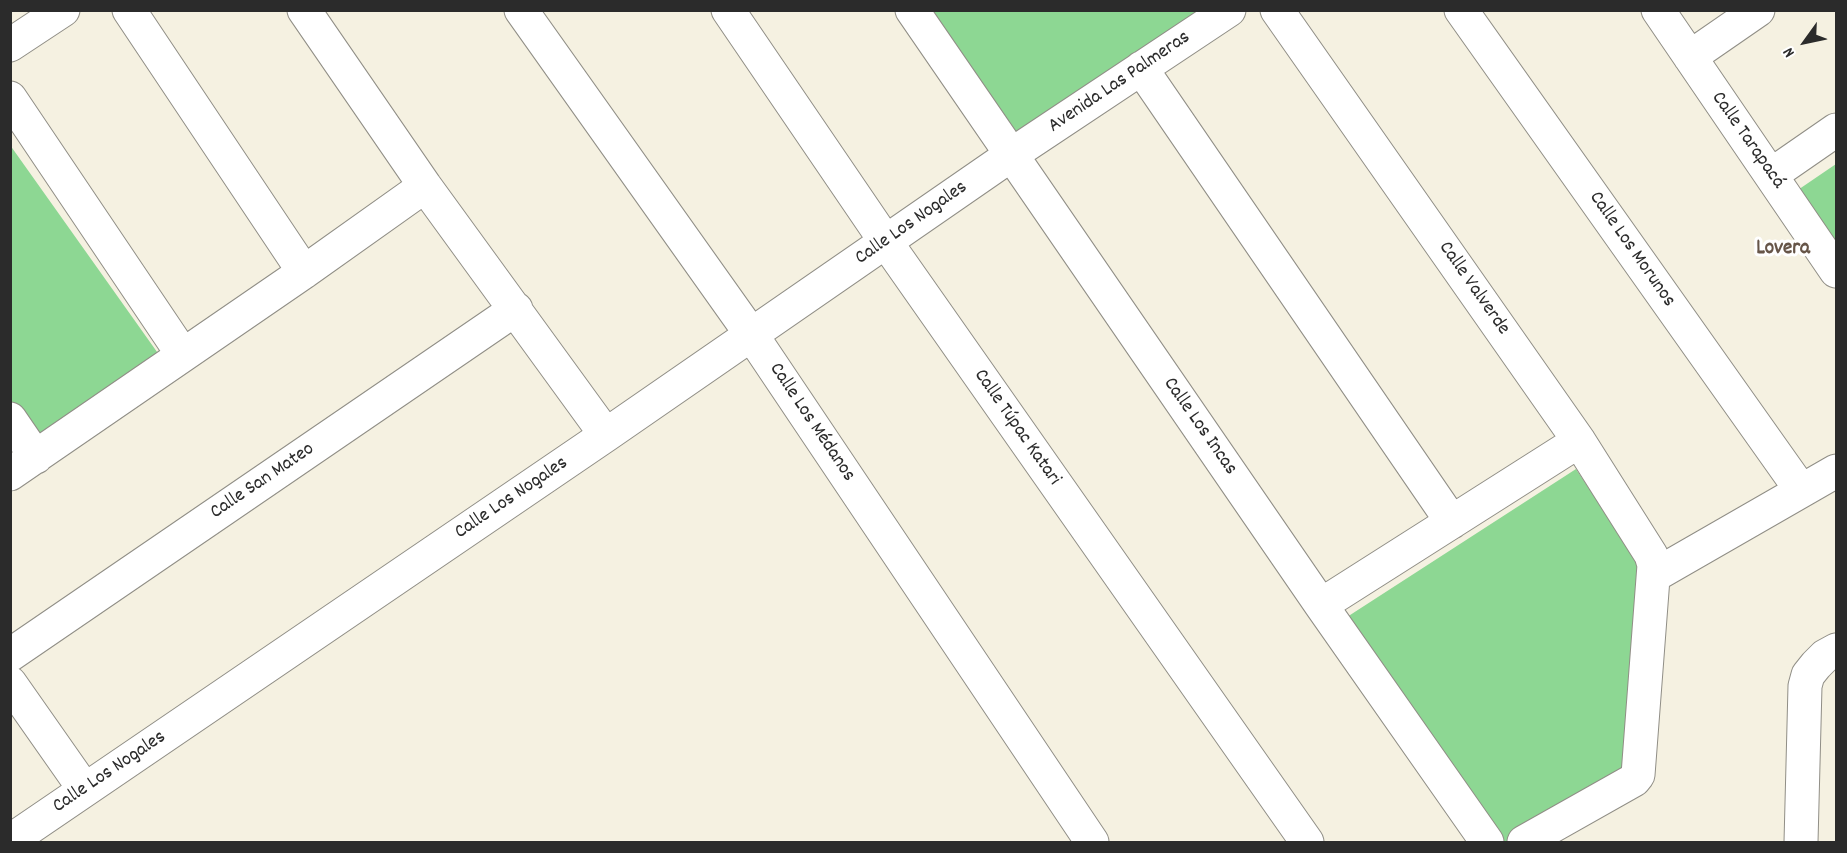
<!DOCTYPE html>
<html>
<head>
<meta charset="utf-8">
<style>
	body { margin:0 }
	#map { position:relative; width:1847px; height:853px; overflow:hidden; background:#f5f1e1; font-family:Dekko,sans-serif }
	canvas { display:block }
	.frame { position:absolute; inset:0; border:12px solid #2b2b2b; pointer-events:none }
	.north { position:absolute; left:1775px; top:12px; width:60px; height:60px; -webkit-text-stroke:4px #fff; paint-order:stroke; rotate:237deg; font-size:16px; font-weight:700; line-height:24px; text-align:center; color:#2b2b2b }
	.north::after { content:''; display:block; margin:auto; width:21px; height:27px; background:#2b2b2b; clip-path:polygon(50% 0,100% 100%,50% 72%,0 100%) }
</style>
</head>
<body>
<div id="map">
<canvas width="1847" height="853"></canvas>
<div class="frame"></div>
<div class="north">N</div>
</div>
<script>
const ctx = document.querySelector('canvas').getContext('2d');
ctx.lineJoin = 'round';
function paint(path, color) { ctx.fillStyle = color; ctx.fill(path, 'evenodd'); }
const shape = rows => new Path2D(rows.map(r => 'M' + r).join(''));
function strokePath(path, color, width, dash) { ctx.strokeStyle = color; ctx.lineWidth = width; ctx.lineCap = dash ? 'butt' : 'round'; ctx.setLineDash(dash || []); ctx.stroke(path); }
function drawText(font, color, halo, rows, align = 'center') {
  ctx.font = font + ' Dekko,sans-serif'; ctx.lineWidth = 6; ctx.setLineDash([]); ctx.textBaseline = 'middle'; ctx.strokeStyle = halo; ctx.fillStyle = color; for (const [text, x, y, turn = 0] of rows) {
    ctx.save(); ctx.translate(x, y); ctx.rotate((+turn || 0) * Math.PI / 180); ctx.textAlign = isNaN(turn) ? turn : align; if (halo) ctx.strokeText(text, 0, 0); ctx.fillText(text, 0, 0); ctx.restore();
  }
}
paint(shape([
	[930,11,1225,11,1021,145],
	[10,145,167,366,42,450,11,402],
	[1836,164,1836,266,1789,196],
	[1576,469,1638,562,1627,773,1510,842,1503,842,1347,617]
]), '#8dd793');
const minor = shape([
	[129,10,304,272],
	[304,10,425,186,606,435],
	[521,10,751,334,1092,842],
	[728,10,886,242,1307,842],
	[912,10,1321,605,1487,842],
	[1277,10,1579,441,1651,555,1654,565,1638,775,1634,780,1524,842],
	[1461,10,1801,490],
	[1658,10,1836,271],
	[10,45,63,10],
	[1690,57,1758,10],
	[1141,68,1452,522],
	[10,98,183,355],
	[1771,175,1836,130],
	[10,419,36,457],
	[10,474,304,272,425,186],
	[1655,575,1836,471],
	[1321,605,1579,441],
	[10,655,516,309],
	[10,683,85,790],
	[10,841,606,435,1011,155,1229,10],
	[1801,842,1805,686,1808,675,1816,665,1825,656,1836,650]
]);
strokePath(minor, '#908e86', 35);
strokePath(minor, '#fff', 33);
drawText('20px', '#2b2b2b', '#fff', [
	["Avenida Las Palmeras",1120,83,-34],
	["Calle Tarapacá",1747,141,55],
	["Calle Los Nogales",912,224,-35],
	["Calle Los Morunos",1631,250,55],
	["Calle Valverde",1473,289,55],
	["Calle Los Médanos",811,423,56],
	["Calle Los Incas",1199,427,55],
	["Calle Túpac Katari",1016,428,55],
	["Calle San Mateo",263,482,-34],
	["Calle Los Nogales",512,499,-34],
	["Calle Los Nogales",110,773,-34]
]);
drawText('bold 21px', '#665548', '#fff', [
	["Lovera",1783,250]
]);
</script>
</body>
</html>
